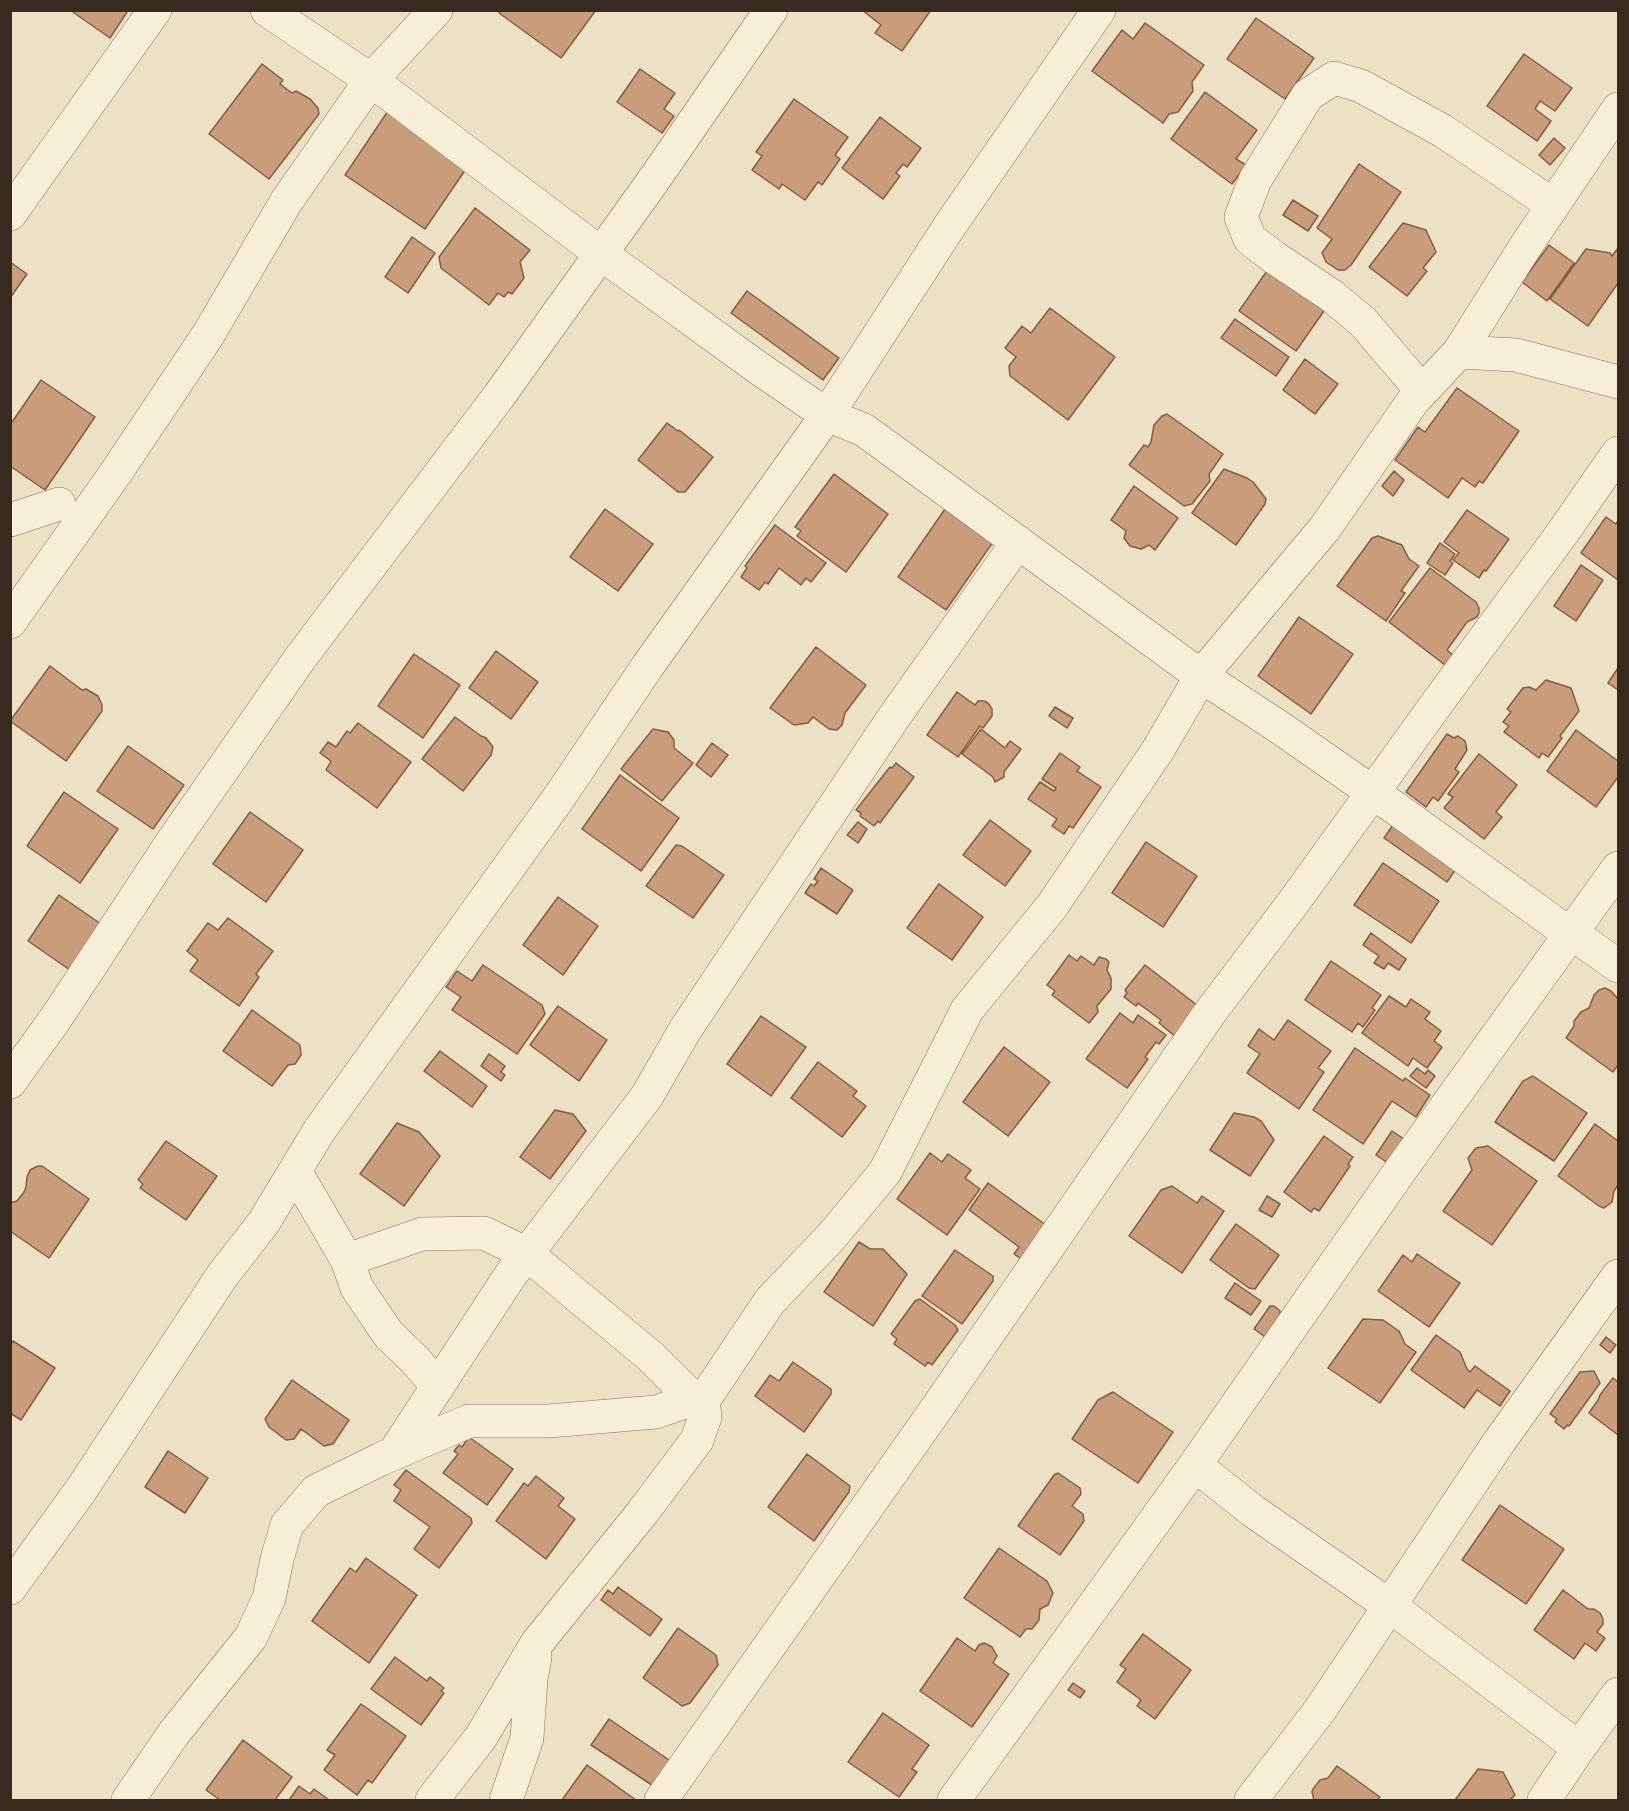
<!DOCTYPE html>
<html>
<head>
<meta charset="utf-8">
<style>
	body { margin:0 }
	#map { position:relative; width:1629px; height:1811px; overflow:hidden; background:#ece1c4; font-family:Merriweather,serif }
	canvas { display:block }
	.frame { position:absolute; inset:0; border:12px solid #372a1e; pointer-events:none }
</style>
</head>
<body>
<div id="map">
<canvas width="1629" height="1811"></canvas>
<div class="frame"></div>
</div>
<script>
const ctx = document.querySelector('canvas').getContext('2d');
ctx.lineJoin = 'round';
function paint(path, color) { ctx.fillStyle = color; ctx.fill(path, 'evenodd'); }
const shape = rows => new Path2D(rows.map(r => 'M' + r).join(''));
function strokePath(path, color, width, dash) { ctx.strokeStyle = color; ctx.lineWidth = width; ctx.lineCap = dash ? 'butt' : 'round'; ctx.setLineDash(dash || []); ctx.stroke(path); }
const building = shape([
	[70,10,125,10,127,12,110,38,70,10],
	[501,10,596,10,561,58,499,13,501,10],
	[862,10,931,10,902,51,875,33,881,25,862,10],
	[1256,18,1314,58,1285,99,1227,59,1256,18],
	[1145,23,1204,65,1192,82,1193,91,1178,112,1169,114,1163,123,1092,71,1122,30,1133,39,1145,23],
	[1524,54,1572,88,1555,111,1540,101,1535,109,1551,121,1537,141,1487,106,1524,54],
	[262,64,283,80,280,84,292,93,296,91,310,99,318,108,319,114,269,179,209,134,262,64],
	[640,69,675,93,664,109,674,116,662,133,617,102,640,69],
	[1205,92,1257,130,1236,159,1246,165,1232,184,1171,139,1205,92],
	[794,99,848,137,835,155,840,159,822,185,818,182,805,200,782,184,779,189,752,170,762,156,756,152,794,99],
	[390,108,470,163,425,229,345,175,390,108],
	[880,117,921,148,907,167,903,164,896,173,900,176,883,199,842,168,880,117],
	[1554,138,1565,148,1550,165,1539,155,1554,138],
	[1359,164,1401,192,1351,265,1345,270,1338,270,1326,262,1322,253,1332,239,1317,228,1359,164],
	[1293,200,1318,216,1308,231,1283,215,1293,200],
	[475,208,530,250,520,262,524,278,512,294,508,292,504,297,498,293,489,305,441,268,439,257,475,208],
	[1403,223,1426,230,1436,252,1423,268,1427,271,1407,296,1369,267,1403,223],
	[412,237,435,253,408,293,385,277,412,237],
	[1549,245,1574,263,1547,301,1522,282,1549,245],
	[1618,248,1618,283,1588,326,1550,299,1586,249,1610,253,1612,256,1618,248],
	[10,262,27,274,10,298,10,262],
	[1269,268,1326,308,1296,351,1239,311,1269,268],
	[747,291,839,358,823,380,731,313,747,291],
	[1050,308,1115,357,1068,420,1010,376,1009,366,1016,357,1005,348,1022,326,1031,333,1050,308],
	[1235,319,1289,357,1276,376,1221,338,1235,319],
	[1305,359,1338,384,1315,414,1283,390,1305,359],
	[41,380,95,417,45,490,10,466,10,425,41,380],
	[1457,388,1519,431,1483,483,1479,481,1475,487,1462,478,1448,498,1395,460,1418,427,1425,432,1457,388],
	[1167,414,1223,454,1209,474,1210,481,1192,504,1184,506,1129,465,1144,445,1148,447,1151,442,1154,425,1162,416,1167,414],
	[667,423,678,431,679,430,713,457,685,492,678,492,638,460,667,423],
	[1224,469,1247,478,1253,482,1266,499,1265,504,1236,545,1192,513,1224,469],
	[1394,471,1404,480,1393,496,1382,486,1394,471],
	[834,474,888,514,846,572,797,536,801,531,795,527,834,474],
	[1134,486,1178,518,1155,550,1149,545,1141,549,1130,546,1124,538,1126,531,1111,520,1134,486],
	[605,509,653,544,618,591,570,557,605,509],
	[945,509,993,542,946,610,898,577,945,509],
	[1467,510,1509,539,1486,571,1484,570,1479,578,1453,560,1459,553,1444,542,1467,510],
	[1606,517,1616,524,1618,520,1618,580,1581,553,1606,517],
	[775,525,826,563,811,582,806,578,801,585,779,568,768,584,765,582,759,590,741,577,747,568,745,566,775,525],
	[1378,536,1402,545,1409,559,1419,566,1401,591,1405,593,1386,621,1337,586,1372,538,1378,536],
	[1440,543,1455,554,1450,561,1453,563,1445,575,1427,563,1440,543],
	[1581,565,1603,580,1576,621,1554,606,1581,565],
	[1430,568,1476,602,1479,608,1479,613,1477,617,1467,622,1447,650,1453,655,1445,665,1389,622,1430,568],
	[1299,617,1353,654,1311,714,1258,676,1299,617],
	[816,647,866,685,845,713,842,725,837,730,829,729,813,717,808,723,794,725,770,708,816,647],
	[496,651,538,682,511,719,469,688,496,651],
	[414,654,460,685,423,738,378,706,414,654],
	[50,666,82,690,86,689,98,696,102,705,102,711,66,761,10,721,50,666],
	[1618,668,1618,690,1608,683,1618,668],
	[1546,680,1571,688,1579,711,1560,736,1562,738,1548,757,1542,753,1539,758,1504,732,1509,726,1503,722,1511,712,1507,709,1523,688,1529,687,1536,690,1546,680],
	[957,692,975,705,978,701,984,701,988,703,992,709,992,716,983,728,980,726,958,757,927,735,957,692],
	[1055,707,1073,718,1067,728,1049,716,1055,707],
	[455,717,481,736,486,738,493,747,491,755,463,791,422,759,455,717],
	[358,723,411,762,377,808,326,770,331,761,320,753,328,742,336,747,347,731,350,733,358,723],
	[653,729,668,732,674,740,674,748,693,763,662,801,621,769,653,729],
	[981,729,1005,748,1010,741,1021,749,1004,772,1004,777,995,782,993,777,962,754,981,729],
	[1576,730,1618,761,1618,777,1596,807,1547,771,1576,730],
	[1447,734,1454,738,1458,736,1465,741,1467,750,1455,769,1459,772,1438,801,1433,797,1426,807,1406,792,1447,734],
	[712,743,728,755,711,777,696,765,712,743],
	[128,746,184,785,153,829,97,791,128,746],
	[1060,753,1080,767,1077,771,1101,787,1073,828,1069,826,1064,834,1052,826,1057,819,1028,799,1040,782,1054,791,1056,788,1042,779,1060,753],
	[1479,754,1517,785,1496,812,1502,817,1484,839,1444,808,1453,797,1448,794,1479,754],
	[896,763,914,777,880,823,878,821,874,826,860,816,861,813,856,810,890,767,892,768,896,763],
	[620,775,679,818,641,871,582,829,620,775],
	[64,792,118,829,80,883,27,846,64,792],
	[250,812,303,850,266,902,213,864,250,812],
	[1397,819,1460,863,1447,882,1384,838,1397,819],
	[990,820,1031,851,1005,886,963,855,990,820],
	[858,822,867,829,858,843,847,835,858,822],
	[1146,842,1197,876,1163,927,1112,893,1146,842],
	[676,845,682,846,724,875,693,918,646,886,676,845],
	[1383,863,1439,901,1411,943,1354,905,1383,863],
	[821,868,853,890,837,914,805,893,811,884,814,886,818,881,814,879,821,868],
	[939,884,983,917,952,960,907,928,939,884],
	[59,895,101,924,70,970,28,941,59,895],
	[558,897,598,926,563,975,523,945,558,897],
	[228,918,273,951,256,974,259,977,239,1006,190,971,198,960,187,951,208,923,218,930,228,918],
	[1371,933,1406,959,1399,970,1388,963,1384,969,1374,963,1379,956,1363,945,1371,933],
	[1069,955,1077,961,1081,956,1094,965,1099,957,1106,959,1109,962,1107,970,1111,978,1111,989,1097,1006,1098,1012,1089,1023,1052,995,1055,991,1047,985,1069,955],
	[1331,961,1381,995,1372,1008,1375,1010,1363,1027,1358,1023,1352,1032,1305,1000,1331,961],
	[483,965,542,1005,545,1014,517,1054,452,1010,461,997,446,987,457,971,472,981,483,965],
	[1145,965,1202,1009,1182,1042,1159,1023,1161,1020,1138,1003,1136,1006,1124,997,1127,993,1125,990,1145,965],
	[1605,988,1611,991,1618,999,1618,1065,1613,1072,1566,1038,1574,1026,1574,1021,1581,1012,1589,1008,1594,995,1599,990,1605,988],
	[1389,996,1406,1007,1411,999,1430,1012,1425,1019,1441,1031,1434,1041,1442,1047,1427,1068,1413,1058,1408,1066,1362,1033,1389,996],
	[558,1006,607,1040,579,1081,530,1045,558,1006],
	[252,1010,300,1045,301,1055,295,1064,288,1065,272,1086,223,1051,252,1010],
	[1120,1013,1133,1023,1138,1015,1166,1035,1159,1044,1156,1042,1145,1057,1148,1059,1127,1088,1086,1059,1120,1013],
	[761,1016,806,1047,771,1096,727,1064,761,1016],
	[1288,1020,1331,1051,1318,1068,1324,1072,1299,1109,1247,1073,1260,1054,1248,1046,1259,1029,1274,1040,1288,1020],
	[1004,1047,1050,1082,1008,1136,963,1102,1004,1047],
	[1355,1048,1403,1081,1405,1078,1430,1095,1416,1117,1392,1101,1363,1144,1313,1110,1355,1048],
	[440,1051,487,1086,472,1107,424,1071,440,1051],
	[489,1054,505,1066,501,1072,505,1075,501,1081,481,1066,489,1054],
	[818,1062,857,1091,853,1096,866,1106,842,1137,791,1098,818,1062],
	[1417,1068,1425,1074,1428,1070,1435,1076,1426,1088,1410,1076,1417,1068],
	[1533,1076,1587,1113,1554,1161,1495,1122,1523,1081,1533,1076],
	[555,1110,573,1114,586,1131,550,1179,520,1157,555,1110],
	[1234,1113,1254,1117,1261,1121,1274,1140,1250,1176,1210,1150,1234,1113],
	[397,1123,419,1132,440,1156,404,1206,360,1174,397,1123],
	[1595,1124,1618,1141,1618,1185,1614,1191,1612,1202,1604,1208,1599,1206,1558,1176,1595,1124],
	[1392,1131,1404,1139,1388,1163,1376,1155,1392,1131],
	[1324,1136,1353,1157,1348,1164,1350,1166,1319,1211,1314,1208,1311,1212,1284,1192,1324,1136],
	[166,1141,217,1176,186,1220,140,1188,143,1184,138,1180,166,1141],
	[1488,1146,1537,1181,1492,1245,1443,1211,1472,1170,1468,1158,1476,1148,1488,1146],
	[930,1153,942,1162,948,1154,971,1170,965,1178,980,1189,947,1235,897,1199,930,1153],
	[38,1166,42,1166,89,1199,49,1258,10,1231,10,1203,17,1201,24,1192,26,1187,27,1177,30,1170,38,1166],
	[988,1183,1050,1228,1026,1262,1014,1254,1019,1247,969,1210,988,1183],
	[1172,1186,1197,1203,1202,1196,1224,1211,1182,1273,1129,1236,1161,1190,1172,1186],
	[1267,1196,1280,1204,1272,1217,1259,1210,1267,1196],
	[1236,1224,1279,1255,1255,1289,1249,1288,1210,1260,1236,1224],
	[859,1242,870,1249,883,1249,907,1274,873,1326,824,1292,859,1242],
	[955,1250,993,1276,993,1281,962,1324,922,1296,955,1250],
	[1417,1254,1460,1283,1429,1327,1378,1291,1403,1255,1412,1262,1417,1254],
	[1235,1283,1261,1301,1251,1315,1225,1298,1235,1283],
	[920,1299,955,1325,958,1330,932,1365,928,1362,925,1366,894,1344,897,1339,891,1334,915,1301,920,1299],
	[1270,1306,1274,1306,1280,1311,1280,1315,1265,1337,1254,1329,1270,1306],
	[1363,1319,1383,1320,1399,1331,1405,1344,1416,1352,1380,1403,1328,1368,1363,1319],
	[1436,1335,1460,1352,1467,1369,1470,1372,1475,1366,1510,1391,1500,1406,1477,1390,1464,1408,1411,1370,1436,1335],
	[1606,1337,1616,1345,1610,1353,1600,1345,1606,1337],
	[13,1341,55,1368,21,1420,10,1413,10,1345,13,1341],
	[793,1362,831,1389,831,1394,804,1432,755,1396,770,1375,779,1381,793,1362],
	[1594,1371,1600,1383,1569,1426,1567,1425,1564,1429,1555,1422,1557,1419,1550,1414,1580,1372,1594,1371],
	[1613,1378,1618,1382,1618,1435,1589,1413,1598,1400,1600,1395,1613,1378],
	[292,1380,349,1420,333,1444,324,1446,301,1429,294,1439,286,1440,269,1427,265,1419,292,1380],
	[1113,1392,1173,1432,1138,1483,1072,1439,1098,1400,1113,1392],
	[469,1437,513,1469,487,1505,443,1473,458,1454,454,1451,459,1445,462,1447,469,1437],
	[168,1451,208,1478,185,1513,145,1487,168,1451],
	[807,1454,850,1486,849,1492,814,1541,768,1507,807,1454],
	[406,1470,471,1518,472,1523,439,1568,414,1549,430,1527,394,1501,401,1490,394,1485,406,1470],
	[1058,1473,1080,1488,1081,1494,1072,1506,1083,1514,1084,1521,1060,1555,1018,1526,1054,1475,1058,1473],
	[536,1476,564,1498,558,1506,575,1519,546,1559,496,1521,524,1483,528,1486,536,1476],
	[1500,1505,1564,1549,1526,1604,1462,1560,1500,1505],
	[999,1548,1047,1581,1053,1593,1048,1605,1040,1609,1039,1620,1032,1629,1026,1629,1020,1637,964,1598,999,1548],
	[366,1558,417,1595,369,1663,312,1621,350,1568,356,1572,366,1558],
	[618,1587,662,1619,650,1636,601,1600,608,1590,613,1594,618,1587],
	[1563,1590,1588,1609,1594,1609,1600,1613,1603,1619,1603,1624,1597,1632,1605,1638,1596,1651,1585,1643,1574,1659,1534,1630,1563,1590],
	[678,1628,716,1655,718,1665,690,1703,682,1706,643,1678,678,1628],
	[1143,1634,1191,1670,1155,1719,1137,1706,1141,1700,1117,1682,1126,1669,1120,1665,1143,1634],
	[957,1638,975,1651,979,1645,984,1643,992,1647,997,1656,993,1663,1009,1674,972,1727,920,1691,957,1638],
	[395,1657,427,1681,430,1677,444,1688,441,1691,444,1693,421,1725,371,1689,395,1657],
	[1073,1683,1085,1691,1080,1698,1068,1690,1073,1683],
	[361,1704,406,1736,372,1783,368,1780,357,1795,324,1770,335,1755,327,1750,361,1704],
	[883,1713,929,1745,912,1769,917,1772,899,1797,848,1762,883,1713],
	[609,1719,672,1762,655,1787,591,1745,609,1719],
	[243,1740,292,1777,275,1800,220,1800,206,1790,243,1740],
	[587,1765,636,1800,562,1800,587,1765],
	[1337,1766,1380,1797,1377,1800,1314,1800,1312,1792,1313,1789,1320,1780,1328,1778,1337,1766],
	[1478,1769,1503,1772,1515,1795,1510,1800,1455,1800,1478,1769],
	[299,1786,310,1794,314,1789,329,1800,289,1800,299,1786]
]);
paint(building, '#c99c7b');
strokePath(building, '#845d42', 1.5);
const street = shape([
	[267,10,371,80,600,253,757,367,827,415,864,430,1201,676,1279,727,1398,810,1570,934,1583,941,1618,966],
	[10,214,155,10],
	[1459,352,1516,355,1618,382],
	[1422,391,1363,322,1332,296,1275,258,1250,239,1241,217,1255,180,1308,95,1334,78,1361,86,1443,131,1553,205],
	[10,520,59,504],
	[10,622,115,474,208,335,286,202,371,80,436,10],
	[10,1082,56,1018,172,842,301,657,499,396,653,181,771,10],
	[295,1171,347,1260,357,1288,389,1335,415,1360,438,1387],
	[347,1260,422,1234,484,1233,527,1254,650,1356,693,1399],
	[394,1453,510,1276,647,1096,685,1030,892,720,1018,542],
	[1195,1465,1253,1511,1390,1606,1579,1748],
	[10,1588,81,1490,222,1276,264,1222,319,1131,560,796,647,667,827,415,949,227,1099,10],
	[128,1800,174,1733,251,1637,269,1598,277,1559,287,1525,316,1491,381,1459,469,1421,549,1421,656,1412,693,1399,703,1401],
	[432,1800,481,1737,537,1643,642,1513,697,1440,705,1417,703,1401,770,1301,831,1237,885,1172,967,1010,1052,906,1158,750,1201,676,1325,528,1413,401,1459,352,1525,247,1618,109],
	[506,1800,527,1738,531,1679,535,1657],
	[661,1800,932,1415,1209,1014,1293,903,1435,706,1561,535,1618,453],
	[954,1800,1195,1465,1402,1168,1618,868],
	[1251,1800,1320,1710,1499,1442,1618,1276],
	[1544,1800,1579,1748,1618,1694]
]);
strokePath(street, '#86725b', 34);
strokePath(street, '#f7eed7', 33);
</script>
</body>
</html>
